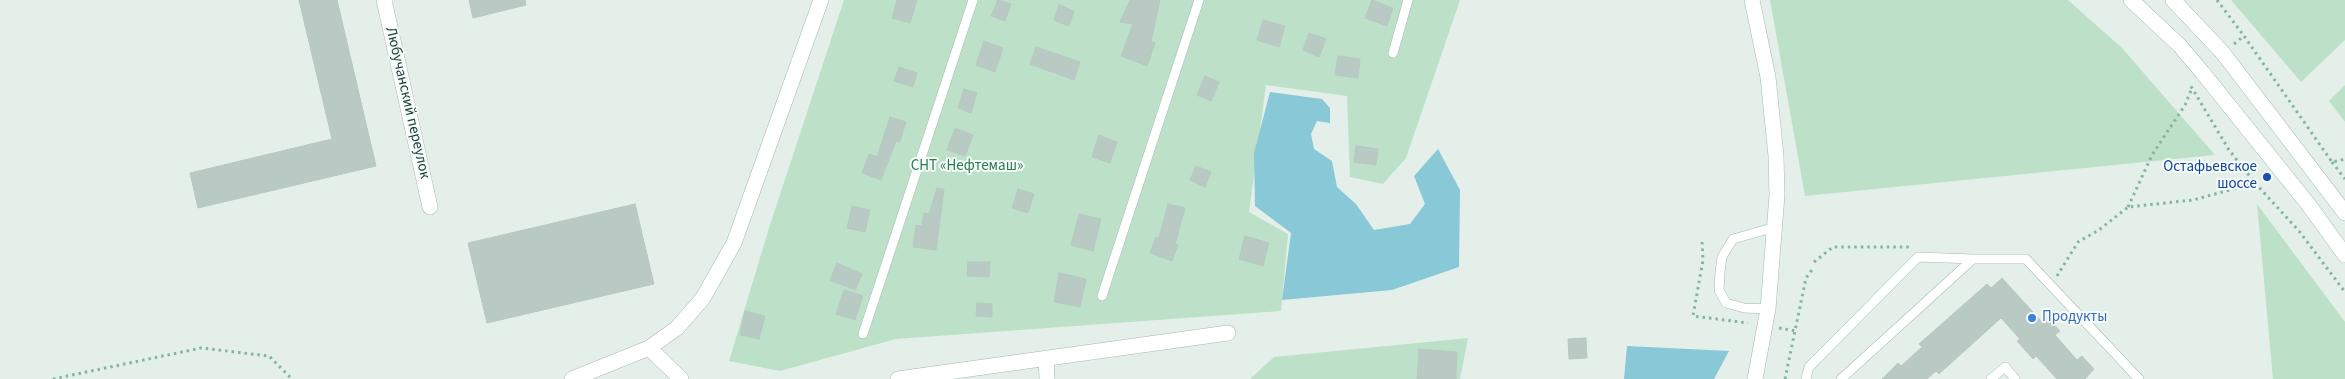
<!DOCTYPE html>
<html>
<head>
<meta charset="utf-8">
<style>
	body { margin:0 }
	canvas { display:block; background:#e4efea }
</style>
</head>
<body>
<canvas width="2345" height="379"></canvas>
<script>
const ctx = document.querySelector('canvas').getContext('2d');
ctx.lineJoin = 'round';
function paint(path, color) { ctx.fillStyle = color; ctx.fill(path, 'evenodd'); }
const shape = rows => new Path2D(rows.map(r => 'M' + r).join(''));
function strokePath(path, color, width, dash) { ctx.strokeStyle = color; ctx.lineWidth = width; ctx.lineCap = dash ? 'butt' : 'round'; ctx.setLineDash(dash || []); ctx.stroke(path); }
function drawText(font, color, halo, rows, align = 'center') {
  ctx.font = font + ' "Source Sans 3",sans-serif'; ctx.lineWidth = 4; ctx.setLineDash([]); ctx.textBaseline = 'middle'; ctx.strokeStyle = halo; ctx.fillStyle = color; for (const [text, x, y, turn = 0] of rows) {
    ctx.save(); ctx.translate(x, y); ctx.rotate((+turn || 0) * Math.PI / 180); ctx.textAlign = isNaN(turn) ? turn : align; if (halo) ctx.strokeText(text, 0, 0); ctx.fillText(text, 0, 0); ctx.restore();
  }
}
paint(shape([
	[844,0,1460,0,1406,158,1383,184,1350,177,1347,96,1266,85,1249,212,1288,234,1281,311,896,339,780,371,729,361,769,228],
	[1770,0,2068,0,2122,48,2215,155,1805,196],
	[2231,0,2345,0,2345,40,2301,82],
	[2345,85,2345,122,2329,101],
	[2257,204,2345,322,2345,379,2273,379],
	[1468,338,1460,379,1250,379,1274,357]
]), '#bce1c8');
paint(shape([
	[1270,92,1322,99,1330,108,1330,123,1317,121,1311,134,1314,149,1332,161,1337,187,1356,204,1374,230,1410,224,1425,204,1414,176,1438,149,1460,190,1459,267,1392,290,1282,300,1291,233,1255,206,1254,153],
	[1627,346,1729,351,1714,379,1624,379]
]), '#89c8d7');
const building = shape([
	[299,0,337,0,376,166,198,208,190,173,332,139,299,0],
	[469,0,525,0,526,5,473,18,469,0],
	[897,0,917,0,910,23,892,18,897,0],
	[998,0,1011,4,1005,21,991,16,998,0],
	[1130,0,1160,0,1151,42,1155,43,1147,66,1121,56,1133,24,1120,22,1130,0],
	[1372,0,1393,8,1387,26,1365,18,1372,0],
	[1059,5,1074,11,1069,26,1054,20,1059,5],
	[1263,20,1285,26,1279,47,1257,40,1263,20],
	[1309,33,1326,39,1319,57,1303,50,1309,33],
	[984,41,1003,48,995,72,976,65,984,41],
	[1036,47,1080,62,1074,80,1030,64,1036,47],
	[1338,56,1360,59,1358,78,1335,75,1338,56],
	[899,67,917,73,913,87,894,81,899,67],
	[1205,76,1219,82,1211,101,1197,95,1205,76],
	[964,89,977,93,971,113,958,108,964,89],
	[890,117,906,122,900,142,896,141,881,180,862,173,869,154,877,157,890,117],
	[955,128,973,135,965,156,947,150,955,128],
	[1099,135,1117,142,1110,163,1092,157,1099,135],
	[1356,146,1378,149,1376,165,1354,162,1356,146],
	[1196,166,1211,172,1205,187,1190,180,1196,166],
	[937,188,944,189,936,250,913,247,916,225,922,226,924,213,929,214,937,188],
	[1018,189,1034,194,1028,213,1012,208,1018,189],
	[635,204,654,284,487,323,468,243,635,204],
	[1168,204,1185,208,1175,244,1178,245,1172,261,1150,253,1156,237,1159,238,1168,204],
	[852,206,870,210,865,232,847,228,852,206],
	[1079,214,1101,219,1093,251,1071,245,1079,214],
	[1245,236,1269,243,1263,266,1239,259,1245,236],
	[968,262,990,262,989,277,967,276,968,262],
	[837,263,862,274,855,290,830,280,837,263],
	[1059,273,1086,279,1080,307,1054,302,1059,273],
	[2002,278,2042,322,2047,317,2060,331,2055,335,2077,360,2082,356,2094,369,2085,379,2057,379,2036,356,2033,359,2017,341,2020,339,2001,318,1939,374,1936,371,1927,379,1882,379,1898,363,1901,366,1922,347,1919,344,1987,284,1991,288,2002,278],
	[844,290,863,296,855,320,836,314,844,290],
	[977,303,992,304,992,317,976,316,977,303],
	[745,311,765,316,759,339,740,335,745,311],
	[1586,338,1587,358,1569,359,1568,339,1586,338],
	[1419,349,1457,352,1456,379,1417,379,1419,349]
]);
paint(building, '#b9cac4');
strokePath(building, '#b6c9c2', 1);
const service = shape([
	[1393,53,1408,0],
	[1102,296,1199,0],
	[1768,309,1744,308,1726,303,1719,290,1720,272,1722,257,1733,239,1776,227],
	[863,334,973,0],
	[1806,379,1809,367,1918,257,1973,259],
	[1841,379,1973,259,2026,259,2139,379],
	[1991,379,2005,367,2015,379]
]);
const minor = shape([
	[384,0,430,207],
	[649,348,681,379],
	[1046,358,1047,379],
	[572,379,649,348,677,328,703,298,734,243,821,0],
	[898,379,1228,333]
]);
const tertiary = shape([
	[1752,0,1768,77,1776,156,1777,195,1768,309,1755,379]
]);
const secondary = shape([
	[2131,0,2180,46,2202,72,2308,204,2345,255],
	[2173,0,2223,53,2345,213]
]);
strokePath(service, '#a6b8b2', 10);
strokePath(minor, '#a6b8b2', 16);
strokePath(tertiary, '#a6b8b2', 16);
strokePath(secondary, '#a2bbb3', 16);
strokePath(shape([
	[2217,0,2244,36],
	[2234,44,2244,36,2332,162,2345,159],
	[2332,162,2345,179],
	[2255,183,2299,231,2345,292],
	[2128,207,2152,155,2185,105,2192,88],
	[1702,242,1703,260,1693,316,1748,323],
	[1814,262,1833,247,1910,247],
	[2057,276,2078,242,2099,230,2128,207,2193,200,2255,183,2229,150,2189,83],
	[1779,328,1796,331],
	[53,379,201,348,269,356,292,379],
	[1785,379,1806,278,1814,267]
]), '#82b5a7', 3, [2.5, 4]);
strokePath(service, '#fff', 9);
strokePath(minor, '#fff', 15);
strokePath(tertiary, '#fff', 15);
strokePath(secondary, '#fff', 15);
for (const [x, y, r, color] of [
	[2267,177,5,"#1a4fb4"],
	[2032,318,5,"#3f7fe0"]
]) { const dot = new Path2D(); dot.arc(x, y, r, 0, 2 * Math.PI); ctx.fillStyle = color; ctx.fill(dot); strokePath(dot, '#f5fbf8', 2); }
drawText('15px', '#22423b', '#f5fbf8', [
	["Любучанский переулок",407,103,77]
]);
drawText('15px', '#297c4d', '#f5fbf8', [
	["СНТ «Нефтемаш»",967,167]
]);
drawText('15px', '#164399', '#f5fbf8', [
	["Остафьевское",2257,168],
	["шоссе",2257,185]
], 'right');
drawText('15px', '#366cbe', '#f5fbf8', [
	["Продукты",2042,318]
], 'left');
</script>
</body>
</html>
